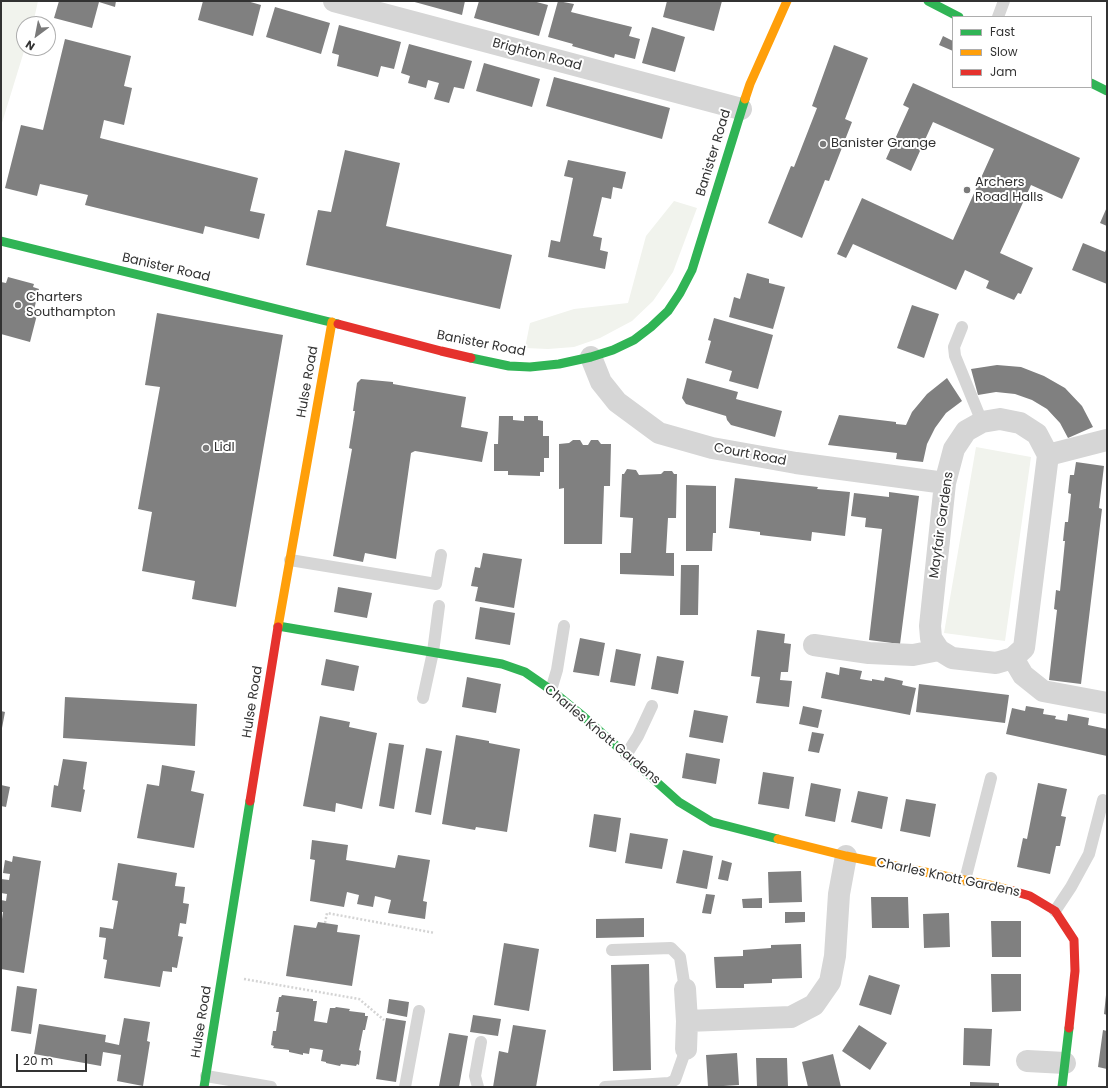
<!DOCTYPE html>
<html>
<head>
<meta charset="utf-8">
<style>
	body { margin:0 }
	#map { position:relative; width:1108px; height:1088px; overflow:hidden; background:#fff; font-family:Poppins,sans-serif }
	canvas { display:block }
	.frame { position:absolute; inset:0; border:2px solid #323232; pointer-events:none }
	.legend { position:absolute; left:952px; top:16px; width:140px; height:72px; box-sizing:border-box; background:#fff; border:1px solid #adadad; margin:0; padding:5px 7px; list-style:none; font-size:12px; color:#323232 }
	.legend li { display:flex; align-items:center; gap:8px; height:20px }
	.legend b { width:20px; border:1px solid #adadad }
	.north { position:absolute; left:16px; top:16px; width:40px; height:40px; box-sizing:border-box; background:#fff; border:1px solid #adadad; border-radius:50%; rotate:212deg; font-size:11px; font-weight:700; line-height:16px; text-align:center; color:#323232 }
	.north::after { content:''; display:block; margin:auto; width:14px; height:18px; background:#7a7a7a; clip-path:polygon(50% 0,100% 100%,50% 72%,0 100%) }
	.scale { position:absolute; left:16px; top:1054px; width:71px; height:18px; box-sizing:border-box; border:2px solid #323232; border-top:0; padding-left:5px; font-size:12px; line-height:14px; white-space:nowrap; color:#323232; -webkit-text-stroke:3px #fff; paint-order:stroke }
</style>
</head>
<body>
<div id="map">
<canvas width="1108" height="1088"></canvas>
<div class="frame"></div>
<ul class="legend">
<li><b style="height:5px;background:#30b455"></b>Fast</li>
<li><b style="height:5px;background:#ff9f0a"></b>Slow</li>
<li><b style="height:5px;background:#e5322d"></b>Jam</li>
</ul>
<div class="north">N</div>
<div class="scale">20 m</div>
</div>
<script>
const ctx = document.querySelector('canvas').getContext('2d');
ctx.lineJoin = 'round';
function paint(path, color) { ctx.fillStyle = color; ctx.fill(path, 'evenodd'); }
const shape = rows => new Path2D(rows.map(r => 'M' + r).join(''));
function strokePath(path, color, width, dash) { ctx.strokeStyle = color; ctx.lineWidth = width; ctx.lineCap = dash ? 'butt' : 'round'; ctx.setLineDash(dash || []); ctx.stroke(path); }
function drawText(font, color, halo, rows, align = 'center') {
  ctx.font = font + ' Poppins,sans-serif'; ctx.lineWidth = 4; ctx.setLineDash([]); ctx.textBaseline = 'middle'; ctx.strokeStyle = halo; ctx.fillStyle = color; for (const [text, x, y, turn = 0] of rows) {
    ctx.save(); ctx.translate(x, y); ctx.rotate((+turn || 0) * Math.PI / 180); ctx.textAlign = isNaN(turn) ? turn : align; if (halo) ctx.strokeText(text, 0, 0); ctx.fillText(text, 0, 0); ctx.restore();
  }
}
paint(shape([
	[1,1,38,1,33,24,24,24,24,48,25,48,1,126],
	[674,201,697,208,673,272,653,301,632,321,600,338,574,347,548,349,525,348,530,323,574,309,628,303,646,236],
	[976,447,1031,457,1005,641,944,633]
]), '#f1f3ed');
paint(shape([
	[59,1,116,1,115,7,99,2,92,28,54,18],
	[203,1,247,1,261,5,253,36,198,20],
	[411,1,465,1,462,15],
	[479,1,533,1,548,5,539,36,474,18],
	[558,1,574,4,571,12,632,27,629,36,640,39,635,59,615,54,614,58,572,46,573,44,548,37],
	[667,1,722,1,714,31,663,17],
	[275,7,330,23,321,54,266,37],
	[339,25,401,42,394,69,381,66,378,77,337,66,339,55,332,53],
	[652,27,685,37,675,72,642,63],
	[943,36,953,41,953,51,939,45],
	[65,39,131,56,124,86,132,88,124,125,104,120,100,138,258,178,250,211,265,214,259,239,205,226,203,234,85,205,88,195,40,184,37,196,5,188,21,125,43,130],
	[409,44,472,61,464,89,454,87,449,103,434,99,439,83,428,80,426,88,408,83,410,76,401,73],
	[834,45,868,58,845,119,852,122,829,181,825,180,802,238,768,223,791,166,794,167,817,108,812,106],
	[484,63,540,79,532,107,476,91],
	[554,77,670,108,662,139,546,106],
	[913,83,1080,158,1062,199,1031,185,1000,253,1033,268,1021,294,1018,293,1014,300,986,288,989,281,965,270,956,290,853,244,846,258,837,254,862,198,953,240,994,149,933,122,911,171,886,159,909,108,903,105],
	[345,150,400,163,386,226,512,255,500,309,306,265,318,210,331,212],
	[568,160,626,172,622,189,613,187,611,199,602,197,593,236,602,238,600,250,608,252,605,269,548,257,551,240,560,242,573,178,564,176],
	[1107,207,1107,226,1100,223],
	[1083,243,1105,252,1107,247,1107,284,1072,270],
	[747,273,769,279,769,283,785,287,773,329,729,317,734,297,740,299],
	[8,277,34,284,33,287,39,289,34,310,38,311,30,342,1,334,1,282,6,283],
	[912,305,939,314,924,358,897,348],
	[157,313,283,335,236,607,192,599,195,581,142,571,152,512,138,509,160,387,145,385],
	[714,318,773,335,758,389,729,381,732,371,705,363,711,341,708,340],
	[997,365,1021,367,1044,376,1065,388,1082,406,1093,427,1068,438,1060,423,1047,409,1032,400,1015,394,996,392,978,395,971,369],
	[687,378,738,392,736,399,782,411,775,437,731,425,727,420,726,416,686,404,682,398],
	[947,378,962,401,946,413,935,428,927,444,923,462,896,459,897,453,828,445,839,415,896,422,896,424,906,425,912,412,927,394],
	[361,379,393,382,393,384,466,397,461,427,488,432,482,462,415,451,411,453,396,559,365,553,363,562,333,556,352,449,349,448,355,411,353,411,357,383],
	[499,416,513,416,513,420,524,421,524,416,538,416,538,420,543,421,543,436,549,436,549,458,544,458,544,472,540,472,540,476,508,475,508,471,494,471,494,444,498,444],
	[573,440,580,440,583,445,588,445,591,440,598,440,601,444,611,444,610,486,604,486,602,544,564,544,564,488,559,489,559,444,569,443],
	[1076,462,1104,466,1099,508,1102,509,1081,684,1049,680,1057,610,1054,609,1056,590,1060,591,1065,541,1063,541,1065,522,1068,522,1071,494,1068,493,1070,475,1074,475],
	[627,469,636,470,639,475,661,474,664,471,672,471,674,474,677,474,676,518,668,518,666,553,674,553,674,576,620,574,620,553,631,553,633,518,620,517,622,474,624,474],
	[735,478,818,487,817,489,850,492,845,536,812,532,811,541,760,535,760,532,729,528],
	[686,485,716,486,716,533,713,533,712,551,686,551],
	[889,492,919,496,900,644,869,640,882,529,865,527,866,518,851,516,854,493,889,497],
	[483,553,522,559,514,608,475,601,478,587,471,586,475,567,480,568],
	[681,565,699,565,698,615,680,615],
	[338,587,372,593,367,618,334,612],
	[480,607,515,613,510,645,475,639],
	[757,630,785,634,784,643,791,644,788,672,781,672,780,680,792,681,789,707,756,703,760,677,751,676],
	[580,638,605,643,599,676,573,672],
	[616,649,641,654,635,686,610,682],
	[657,656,684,661,678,694,651,689],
	[326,659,359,666,354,691,321,685],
	[840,667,862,671,860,679,872,681,872,679,884,681,885,677,903,681,902,685,916,688,910,715,821,698,826,672,839,675],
	[467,677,501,684,496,713,462,707],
	[919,684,1009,695,1005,723,916,712],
	[65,697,197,704,195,746,63,738],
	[803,706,822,710,818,728,799,724],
	[1026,706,1044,709,1043,714,1056,716,1055,719,1067,721,1068,714,1089,718,1088,725,1107,729,1107,756,1006,734,1012,708,1025,711],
	[694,710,728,716,723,743,689,737],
	[1,711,5,712,2,728,1,728],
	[320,716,350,722,349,727,377,733,362,809,336,803,335,812,303,806],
	[812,732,824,734,819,753,808,751],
	[456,735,489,741,489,743,520,749,507,832,476,827,475,830,442,824],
	[389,743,404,745,394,809,379,806],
	[426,748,442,751,431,815,415,812],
	[686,753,720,759,716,784,682,778],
	[63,759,87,762,83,789,85,790,81,812,51,807,54,785,58,786],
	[162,765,195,771,191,791,204,794,194,848,137,838,147,784,159,786],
	[763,772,794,777,789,809,758,804],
	[811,783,841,789,835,822,805,816],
	[1038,783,1067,789,1061,816,1066,817,1060,846,1056,846,1050,874,1017,867,1023,838,1027,839],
	[1,785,10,787,6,807,1,806],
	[858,791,888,797,882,829,851,822],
	[906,799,936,804,930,837,900,831],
	[594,814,621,818,616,852,589,847],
	[630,833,668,839,662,869,625,863],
	[312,840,348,845,346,860,395,868,398,855,430,860,423,901,427,902,425,919,388,913,391,900,375,896,373,907,357,904,359,895,347,892,344,907,310,901,315,860,310,859],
	[683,850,713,856,707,889,676,883],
	[13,856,41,861,24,973,1,969,1,918,2,919,3,912,1,912,1,900,6,901,7,894,1,893,1,879,9,880,10,874,3,873,5,860,12,862],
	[722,860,732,863,728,881,718,879],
	[118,863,177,873,175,886,185,887,183,903,189,904,186,924,180,923,178,936,183,937,177,968,172,967,172,972,163,971,160,987,104,978,107,960,103,959,106,938,99,937,100,927,113,929,118,901,112,900],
	[801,871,802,902,769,903,768,872],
	[706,894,715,895,711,914,702,913],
	[871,897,908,897,909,928,872,928],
	[762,898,762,908,743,908,742,899],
	[785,912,805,912,805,922,785,923],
	[949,913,950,947,924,948,923,914],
	[644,918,644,937,596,938,596,919],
	[991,921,1021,921,1021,957,992,957],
	[318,922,338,925,337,932,360,935,352,986,286,976,294,925,316,928],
	[504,943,539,949,529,1011,494,1005],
	[801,944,802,978,772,979,772,983,744,984,744,988,716,988,714,957,743,956,743,950,771,948,771,945],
	[649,964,651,1070,613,1071,611,965],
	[991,974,1021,974,1021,1011,992,1012],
	[869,975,900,985,891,1015,859,1005],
	[17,986,37,989,31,1034,11,1031],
	[282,995,313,999,313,1001,317,1001,314,1021,327,1023,330,1008,335,1008,336,1007,350,1009,349,1011,365,1013,365,1016,368,1016,365,1030,363,1030,359,1050,361,1051,359,1065,357,1064,356,1066,341,1064,340,1066,326,1063,326,1062,321,1061,323,1050,310,1048,309,1054,303,1053,303,1055,289,1052,289,1050,273,1048,274,1046,271,1045,273,1031,276,1031,279,1012,276,1012,279,997,281,997],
	[1106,995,1107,995,1107,1015,1104,1014],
	[389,999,409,1002,407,1017,387,1013],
	[473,1015,501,1019,498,1036,470,1032],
	[124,1018,150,1022,147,1041,150,1042,143,1086,117,1081,121,1055,103,1052,101,1066,34,1054,39,1024,106,1035,105,1042,119,1045],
	[386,1018,406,1021,396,1082,376,1079],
	[513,1025,546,1030,536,1087,493,1087,499,1051,508,1053],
	[859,1025,887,1043,870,1070,842,1051],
	[964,1028,992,1029,990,1066,963,1065],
	[1103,1030,1107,1031,1107,1069,1098,1067],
	[449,1033,468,1036,459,1087,439,1086],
	[737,1053,739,1085,708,1087,706,1055],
	[833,1054,841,1087,808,1087,802,1062],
	[756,1058,787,1058,788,1087,757,1087],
	[970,1082,999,1083,999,1087,970,1087]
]), '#808080');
strokePath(shape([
	[325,923,327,913,435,933],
	[244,979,359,999,384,1020]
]), '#d4d4d4', 2.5, [2, 2]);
strokePath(shape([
	[998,17,1004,1],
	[962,327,954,347,955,356,982,422],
	[290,560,436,584,441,555],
	[551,690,557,670,564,626],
	[423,698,433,652,439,606],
	[626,755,638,736,652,706],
	[965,880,991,778],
	[1055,911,1071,887,1089,854,1103,800],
	[612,950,671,948,680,957,685,989],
	[206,1076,271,1087],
	[405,1087,419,1011],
	[478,1087,475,1076,481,1042],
	[605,1087,669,1083,675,1080,686,1049]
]), '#d6d6d6', 12);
strokePath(shape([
	[334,1,741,109],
	[591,357,601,382,617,402,659,433,712,448,796,463,945,483],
	[1000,419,1020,423,1037,434,1048,455,1024,648,1013,658,996,663,952,658,939,650,931,638,930,626,945,483,954,449,966,431,982,422,1000,419],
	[1048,455,1107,440],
	[814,645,869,653,913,655,939,650],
	[1013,658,1023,675,1043,691,1107,703],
	[685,989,687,1021,686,1049],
	[687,1021,791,1017,814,1005,830,982,835,956,839,894,846,856],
	[1027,1061,1065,1063]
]), '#d6d6d6', 22);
strokePath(shape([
	[928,1,959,17],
	[1091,83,1107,91],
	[1,241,338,324],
	[471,358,509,366,530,367,559,364,591,357,613,350,634,340,651,327,668,311,680,293,692,270,745,99],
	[278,626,502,664,525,672,551,690,584,717,679,802,712,822,778,839],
	[204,1087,250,801],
	[1062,1087,1069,1028]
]), '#30b455', 9);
strokePath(shape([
	[745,99,750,84,787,1],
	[278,627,332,322],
	[778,839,846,856,999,887,1013,891]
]), '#ff9f0a', 9);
strokePath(shape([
	[338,324,441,351,471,358],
	[250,801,278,627],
	[1013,891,1030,896,1055,911,1074,940,1075,971,1069,1028]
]), '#e5322d', 9);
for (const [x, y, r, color] of [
	[823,144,4,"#7a7a7a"],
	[967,190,4,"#7a7a7a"],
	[18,305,4,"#7a7a7a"],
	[206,448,4,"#7a7a7a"]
]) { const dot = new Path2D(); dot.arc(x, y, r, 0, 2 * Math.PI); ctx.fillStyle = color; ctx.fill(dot); strokePath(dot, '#fff', 1.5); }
drawText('13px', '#323232', '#fff', [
	["Brighton Road",537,55,15],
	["Banister Road",714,153,-73],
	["Banister Road",166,268,13],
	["Banister Road",481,344,11],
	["Hulse Road",308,382,-80],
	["Court Road",750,455,11],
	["Mayfair Gardens",942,525,-82],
	["Hulse Road",253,702,-81],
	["Charles Knott Gardens",602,735,40],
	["Charles Knott Gardens",948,878,12],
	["Hulse Road",202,1022,-81]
]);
drawText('13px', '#323232', '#fff', [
	["Banister Grange",831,144],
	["Archers",975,183],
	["Road Halls",975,198],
	["Charters",26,298],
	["Southampton",26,313],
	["Lidl",214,448]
], 'left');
</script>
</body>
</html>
